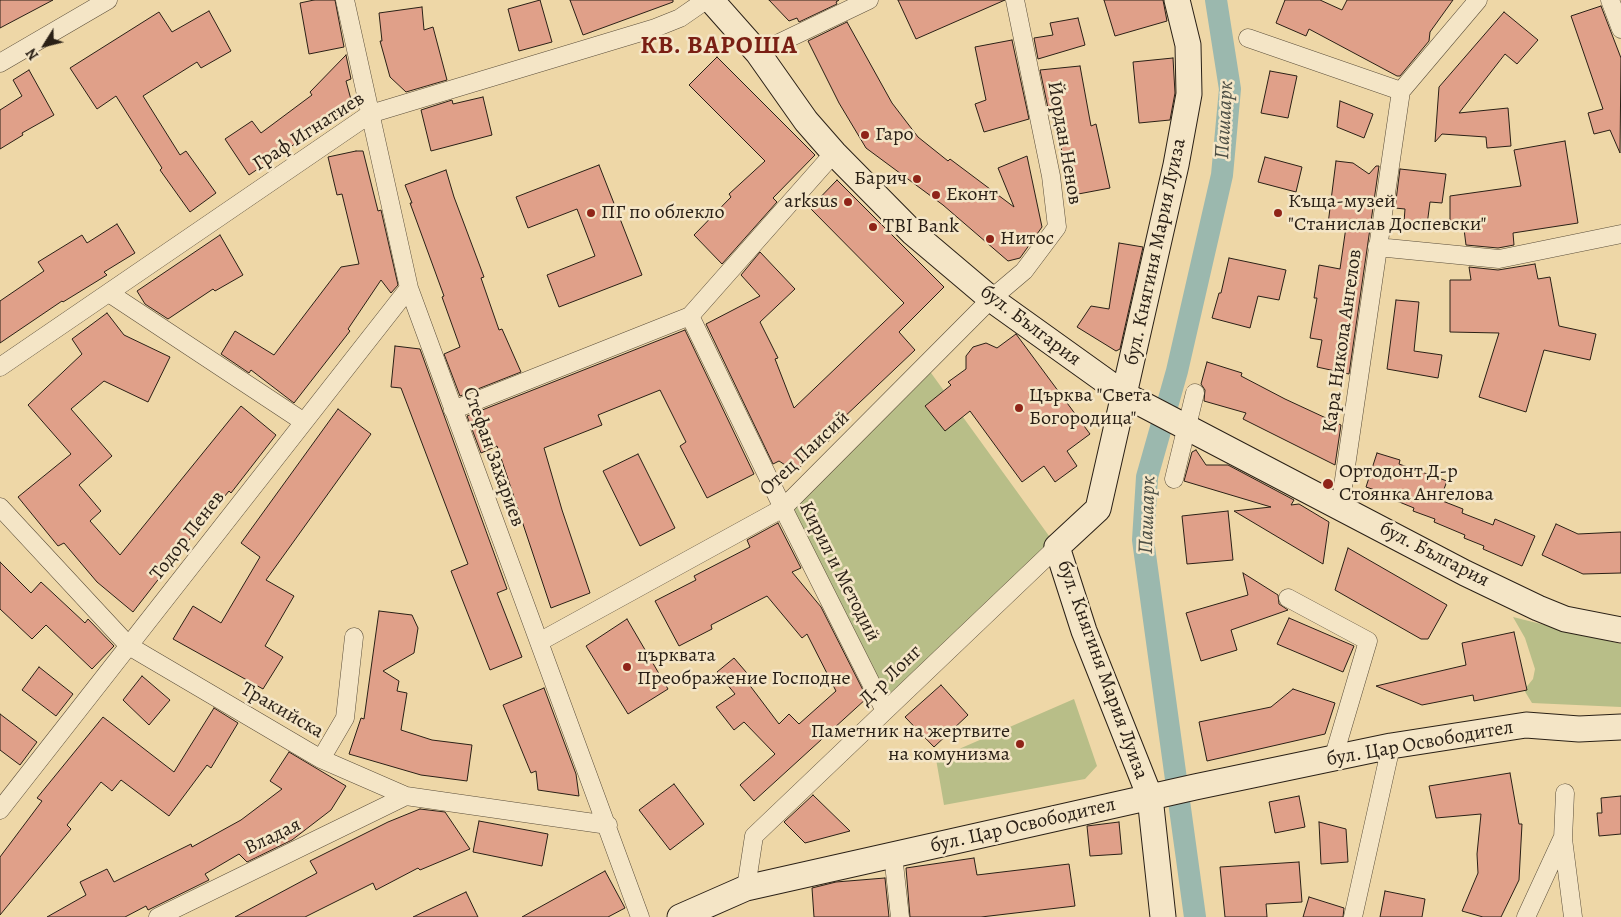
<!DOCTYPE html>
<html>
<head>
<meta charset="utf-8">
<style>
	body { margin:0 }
	#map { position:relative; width:1621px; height:917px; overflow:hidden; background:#eed7a7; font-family:Alegreya,serif }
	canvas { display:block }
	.north { position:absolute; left:20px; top:20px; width:50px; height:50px; -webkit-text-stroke:4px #f4e5c6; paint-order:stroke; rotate:234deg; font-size:14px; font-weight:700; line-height:20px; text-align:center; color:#2a2016 }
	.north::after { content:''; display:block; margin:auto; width:18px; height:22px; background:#2a2016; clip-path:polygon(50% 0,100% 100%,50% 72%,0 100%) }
</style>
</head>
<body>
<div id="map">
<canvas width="1621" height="917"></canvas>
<div class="north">N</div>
</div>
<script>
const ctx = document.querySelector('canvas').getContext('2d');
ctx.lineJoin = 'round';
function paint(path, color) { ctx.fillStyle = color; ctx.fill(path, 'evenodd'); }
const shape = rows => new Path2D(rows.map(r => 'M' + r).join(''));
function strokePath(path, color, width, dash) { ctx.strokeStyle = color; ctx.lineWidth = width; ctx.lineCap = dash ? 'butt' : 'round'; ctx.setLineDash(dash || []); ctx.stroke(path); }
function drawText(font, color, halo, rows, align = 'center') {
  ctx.font = font + ' Alegreya,serif'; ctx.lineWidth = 5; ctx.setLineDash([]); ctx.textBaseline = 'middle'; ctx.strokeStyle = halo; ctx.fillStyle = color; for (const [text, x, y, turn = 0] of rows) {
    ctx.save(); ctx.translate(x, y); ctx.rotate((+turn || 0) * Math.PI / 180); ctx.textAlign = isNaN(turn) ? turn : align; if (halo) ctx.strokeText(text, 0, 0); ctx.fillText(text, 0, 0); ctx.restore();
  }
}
paint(shape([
	[926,366,1057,547,885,711,783,508],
	[1513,617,1621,644,1621,707,1532,703,1524,690,1533,679,1535,669,1525,638],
	[1074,699,1097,766,1085,779,944,805,936,759]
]), '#b8be88');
strokePath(shape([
	[1195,917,1143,540,1147,477,1177,371,1222,175,1230,89,1216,0]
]), '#9bb8ae', 22);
const building = shape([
	[0,0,53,0,0,28,0,0],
	[314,0,335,0,344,47,309,54,300,3,314,0],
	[540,0,552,42,519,51,508,9,540,0],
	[570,0,673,0,673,2,583,35,570,0],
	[769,0,839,0,836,2,837,4,799,22,797,18,789,21,769,0],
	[898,0,1005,0,916,39,898,0],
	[1104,0,1163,0,1167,21,1115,36,1104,0],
	[1285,0,1320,0,1342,10,1347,0,1453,0,1430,32,1429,41,1400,76,1397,76,1309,29,1306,36,1276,23,1285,0],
	[1601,6,1621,58,1620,153,1610,130,1594,134,1588,113,1603,109,1571,16,1601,6],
	[422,7,424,30,433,27,447,80,406,92,390,77,380,41,382,41,379,13,422,7],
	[209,11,231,51,201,68,197,62,143,96,180,155,186,151,216,193,190,212,160,170,162,168,116,96,97,109,70,68,159,12,172,32,209,11],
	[1504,12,1538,40,1517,64,1505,54,1459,113,1508,108,1511,146,1487,148,1486,137,1442,134,1435,142,1439,87,1504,12],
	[1078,18,1085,45,1038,59,1034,38,1053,35,1050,23,1078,18],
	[847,22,892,103,918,137,948,161,950,159,1014,207,998,168,1027,156,1042,227,1020,258,1008,261,943,205,866,148,839,103,808,41,847,22],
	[1012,40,1029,119,984,132,975,104,986,100,975,47,1012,40],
	[346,55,351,79,346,81,353,107,310,131,311,133,249,175,225,139,252,121,261,133,312,95,310,92,346,55],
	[717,57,815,155,773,198,777,202,722,264,694,235,731,197,729,194,765,161,689,85,717,57],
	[1173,58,1175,93,1170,120,1139,123,1133,62,1173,58],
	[1080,66,1091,126,1096,124,1110,188,1073,195,1052,112,1049,113,1040,70,1080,66],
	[29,70,54,115,22,133,23,135,0,149,0,110,22,96,13,80,29,70],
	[1270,71,1297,76,1288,118,1261,113,1270,71],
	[483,97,492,135,431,151,421,110,452,100,453,104,483,97],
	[1340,101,1373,114,1364,138,1337,127,1340,101],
	[1565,141,1578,223,1513,233,1514,245,1498,248,1466,245,1464,229,1450,228,1450,196,1521,186,1514,150,1565,141],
	[356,151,363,151,378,211,381,210,398,285,391,293,381,280,348,329,350,331,294,403,251,370,249,373,221,354,235,331,274,355,341,267,359,264,342,194,337,195,328,157,356,151],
	[1265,157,1302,167,1296,192,1258,182,1265,157],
	[1336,161,1353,163,1369,174,1376,166,1379,166,1349,374,1317,367,1322,340,1310,338,1317,298,1314,298,1319,265,1340,269,1346,227,1328,224,1336,161],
	[599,165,642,275,559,307,547,275,595,256,577,209,528,228,516,197,599,165],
	[1400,169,1446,174,1442,203,1430,202,1427,225,1404,222,1405,209,1395,208,1400,169],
	[446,170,454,197,484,277,481,278,499,330,502,329,521,372,460,396,444,354,460,347,442,297,444,296,410,203,412,203,405,185,446,170],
	[837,180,944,287,899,332,915,350,840,421,845,426,798,469,793,470,779,461,773,464,706,324,760,296,741,275,760,252,795,289,760,322,778,358,775,359,794,408,904,303,810,208,837,180],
	[117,224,135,253,104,272,107,275,63,302,62,301,0,343,0,301,44,271,38,262,82,235,87,243,117,224],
	[220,235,243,275,215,291,213,289,168,319,145,304,137,291,220,235],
	[1119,243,1143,247,1120,349,1116,351,1077,327,1091,306,1109,309,1119,243],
	[1229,258,1286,270,1279,300,1258,296,1250,328,1212,318,1219,293,1221,293,1229,258],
	[1535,264,1538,279,1550,277,1559,326,1596,334,1590,360,1544,350,1526,412,1479,397,1499,333,1450,332,1450,280,1471,280,1469,267,1498,270,1535,264],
	[1396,300,1419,302,1414,351,1442,355,1438,378,1387,369,1396,300],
	[107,313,124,335,170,357,148,402,104,381,71,409,112,456,79,485,101,511,90,521,120,555,241,406,276,435,231,493,229,491,192,536,133,612,97,582,64,543,58,546,18,497,71,454,28,405,82,354,72,339,107,313],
	[685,330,754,474,707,498,680,446,686,442,660,390,598,415,602,425,544,448,562,510,590,593,551,608,497,446,481,453,467,416,685,330],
	[1016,334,1090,434,1067,451,1077,466,1055,482,1044,466,1022,482,970,411,945,431,925,406,951,385,948,382,966,369,966,356,973,347,986,343,997,348,1016,334],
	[395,346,420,349,507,589,497,593,522,657,490,670,451,571,468,564,401,388,391,387,395,346],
	[1207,362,1242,373,1241,376,1285,399,1341,425,1335,465,1243,419,1246,413,1204,401,1205,390,1201,384,1207,362],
	[338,409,371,434,266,580,294,596,265,646,283,657,263,689,173,639,193,606,221,623,260,557,241,543,338,409],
	[1196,450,1206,465,1228,465,1294,500,1291,505,1299,504,1329,522,1323,564,1234,511,1271,507,1184,481,1192,452,1196,450],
	[1377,453,1400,460,1399,464,1447,481,1440,500,1463,509,1462,513,1493,525,1495,519,1535,536,1522,566,1483,549,1484,546,1464,538,1465,535,1434,522,1435,519,1413,511,1414,508,1392,499,1393,496,1366,487,1377,453],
	[638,454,675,528,640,546,603,471,638,454],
	[1228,511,1233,560,1187,564,1182,516,1228,511],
	[778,523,801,568,792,572,821,607,867,698,754,801,740,785,775,754,744,722,734,730,716,707,735,694,717,672,734,658,752,679,748,683,779,724,789,714,799,724,836,691,807,634,802,638,767,596,711,625,712,629,679,646,655,601,696,580,694,576,750,547,747,540,778,523],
	[1556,524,1578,534,1621,532,1621,573,1583,574,1542,555,1556,524],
	[1348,548,1447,605,1428,639,1421,639,1335,590,1348,548],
	[0,562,31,593,41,582,85,623,88,619,114,646,92,669,46,625,32,639,0,609,0,562],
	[1243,573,1278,595,1279,604,1288,610,1231,630,1237,650,1201,661,1186,613,1248,595,1243,573],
	[379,611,412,615,418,628,414,653,383,671,399,681,397,691,407,693,401,730,432,740,472,745,467,781,421,775,349,754,361,718,364,719,379,611],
	[1289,618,1354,646,1343,672,1277,644,1289,618],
	[627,619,668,689,628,714,586,646,627,619],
	[1514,632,1527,690,1474,701,1473,695,1422,705,1376,686,1466,665,1462,643,1514,632],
	[39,667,73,694,56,716,22,690,39,667],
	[142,676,170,700,149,725,123,700,142,676],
	[941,685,968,715,934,747,905,717,941,685],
	[544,688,576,774,579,796,538,790,536,771,531,773,503,705,544,688],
	[1293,689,1335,703,1325,734,1207,761,1199,722,1271,707,1293,689],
	[214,708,238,723,211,768,207,765,169,816,121,780,112,791,101,782,67,825,71,829,0,915,0,857,42,801,37,798,103,717,174,772,214,708],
	[0,714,37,742,20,765,0,750,0,714],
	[289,752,346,786,331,810,292,840,247,862,239,854,205,874,209,880,148,910,146,906,125,917,47,917,86,895,80,882,107,869,114,882,191,844,192,847,241,820,282,789,270,781,289,752],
	[1510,773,1519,824,1522,824,1519,880,1501,917,1483,917,1462,911,1478,873,1477,854,1481,814,1436,818,1429,786,1510,773],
	[674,784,704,824,670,850,639,810,674,784],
	[813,795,850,831,805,843,784,822,813,795],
	[1299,796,1305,827,1275,833,1269,802,1299,796],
	[1621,796,1621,834,1599,836,1597,813,1602,813,1601,798,1621,796],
	[420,809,445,812,470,849,420,870,418,868,376,890,373,883,305,917,235,917,317,873,310,861,388,822,420,809],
	[479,821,548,834,542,866,473,852,479,821],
	[1119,822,1122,854,1090,856,1087,826,1119,822],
	[1319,822,1346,829,1348,862,1321,864,1319,822],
	[974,858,977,875,1069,864,1075,906,981,917,910,917,906,868,974,858],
	[1299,862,1302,902,1266,904,1267,917,1225,917,1220,867,1299,862],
	[605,871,625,908,608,917,522,917,605,871],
	[885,878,889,917,814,917,812,888,836,882,885,878],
	[1385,891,1425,899,1422,917,1380,917,1385,891],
	[466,892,478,917,413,917,466,892],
	[1309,897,1344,908,1343,917,1303,917,1309,897]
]);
paint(building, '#e0a089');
strokePath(building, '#2a2016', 1);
const street = shape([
	[345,0,409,288,640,917],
	[1610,0,1621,29],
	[1248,38,1401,91],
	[758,53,869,0],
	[0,63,108,0],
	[1377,247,1499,259,1621,234],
	[109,293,304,422],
	[690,316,783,508,885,711],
	[0,367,370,114,655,28,680,18,706,0],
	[453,410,690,316,834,153],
	[1174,479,1195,393],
	[0,507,129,646,321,759,406,796,608,825],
	[1340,507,1401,91,1478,0],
	[1288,598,1368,641,1333,759],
	[539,642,783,508,991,299,1024,271,1057,227,1051,176,1015,0],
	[321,759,345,718,354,637],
	[1565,793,1563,839,1573,917],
	[0,810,409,288],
	[893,855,900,917],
	[746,888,754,836,1057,547],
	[158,917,406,796],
	[1353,917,1391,746],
	[1526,917,1562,839]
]);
const secondary = shape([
	[711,0,758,53,806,121,834,153,913,233,991,299,1125,395,1465,573,1538,608,1565,619,1621,630],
	[680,917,746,888,1195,787,1391,746,1526,725,1579,729,1621,727],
	[1163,917,1150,797,1084,631,1057,547,1098,509,1176,165,1189,94,1188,45,1177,0]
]);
strokePath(street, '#5b4e3a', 19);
strokePath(secondary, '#2a2016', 27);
strokePath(street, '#f4e5c6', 18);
strokePath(secondary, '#f4e5c6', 25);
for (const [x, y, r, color] of [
	[865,135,5,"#8f2418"],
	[917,179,5,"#8f2418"],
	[936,195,5,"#8f2418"],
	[848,202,5,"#8f2418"],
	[591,213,5,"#8f2418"],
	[1278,213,5,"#8f2418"],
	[873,227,5,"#8f2418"],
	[990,239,5,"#8f2418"],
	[1019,408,5,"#8f2418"],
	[1328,484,6,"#8f2418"],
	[627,667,5,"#8f2418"],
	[1020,744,5,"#8f2418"]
]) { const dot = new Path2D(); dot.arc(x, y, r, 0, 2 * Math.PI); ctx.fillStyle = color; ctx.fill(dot); strokePath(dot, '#f4e5c6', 2); }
drawText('20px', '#2a2016', '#f4e5c6', [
	["Граф Игнатиев",309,132,-33],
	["Йордан Ненов",1064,143,80],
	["бул. Княгиня Мария Луиза",1156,252,-78],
	["бул. България",1030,326,37],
	["Кара Никола Ангелов",1343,341,-82],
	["Отец Паисий",805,454,-43],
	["Стефан Захариев",493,457,70],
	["Тодор Пенев",188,536,-52],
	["бул. България",1434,555,27],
	["Кирил и Методий",839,572,63],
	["бул. Княгиня Мария Луиза",1102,670,70],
	["Д-р Лонг",891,676,-44],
	["Тракийска",282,711,30],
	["бул. Цар Освободител",1420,744,-10],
	["бул. Цар Освободител",1023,826,-13],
	["Владая",273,837,-26]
]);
drawText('20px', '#2a2016', '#f4e5c6', [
	["Гаро",875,135],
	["Барич",907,179,"right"],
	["Еконт",946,195],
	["arksus",838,202,"right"],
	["Къща-музей",1288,202],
	["\"Станислав Доспевски\"",1288,225],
	["ПГ по облекло",601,213],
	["TBI Bank",883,227],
	["Нитос",1000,239],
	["Църква \"Света",1029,396],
	["Богородица\"",1029,419],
	["Ортодонт Д-р",1339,472],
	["Стоянка Ангелова",1339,495],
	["църквата",637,656],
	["Преображение Господне",637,679],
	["Паметник на жертвите",1010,732,"right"],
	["на комунизма",1010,755,"right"]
], 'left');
drawText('italic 21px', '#4c4e44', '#f4e5c6', [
	["Пашаарк",1225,120,-87],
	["Пашаарк",1148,515,-88]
]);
ctx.letterSpacing = '1px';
drawText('bold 25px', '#7a1f14', '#f4e5c6', [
	["КВ. ВАРОША",719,47]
]);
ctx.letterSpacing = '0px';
</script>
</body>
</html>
